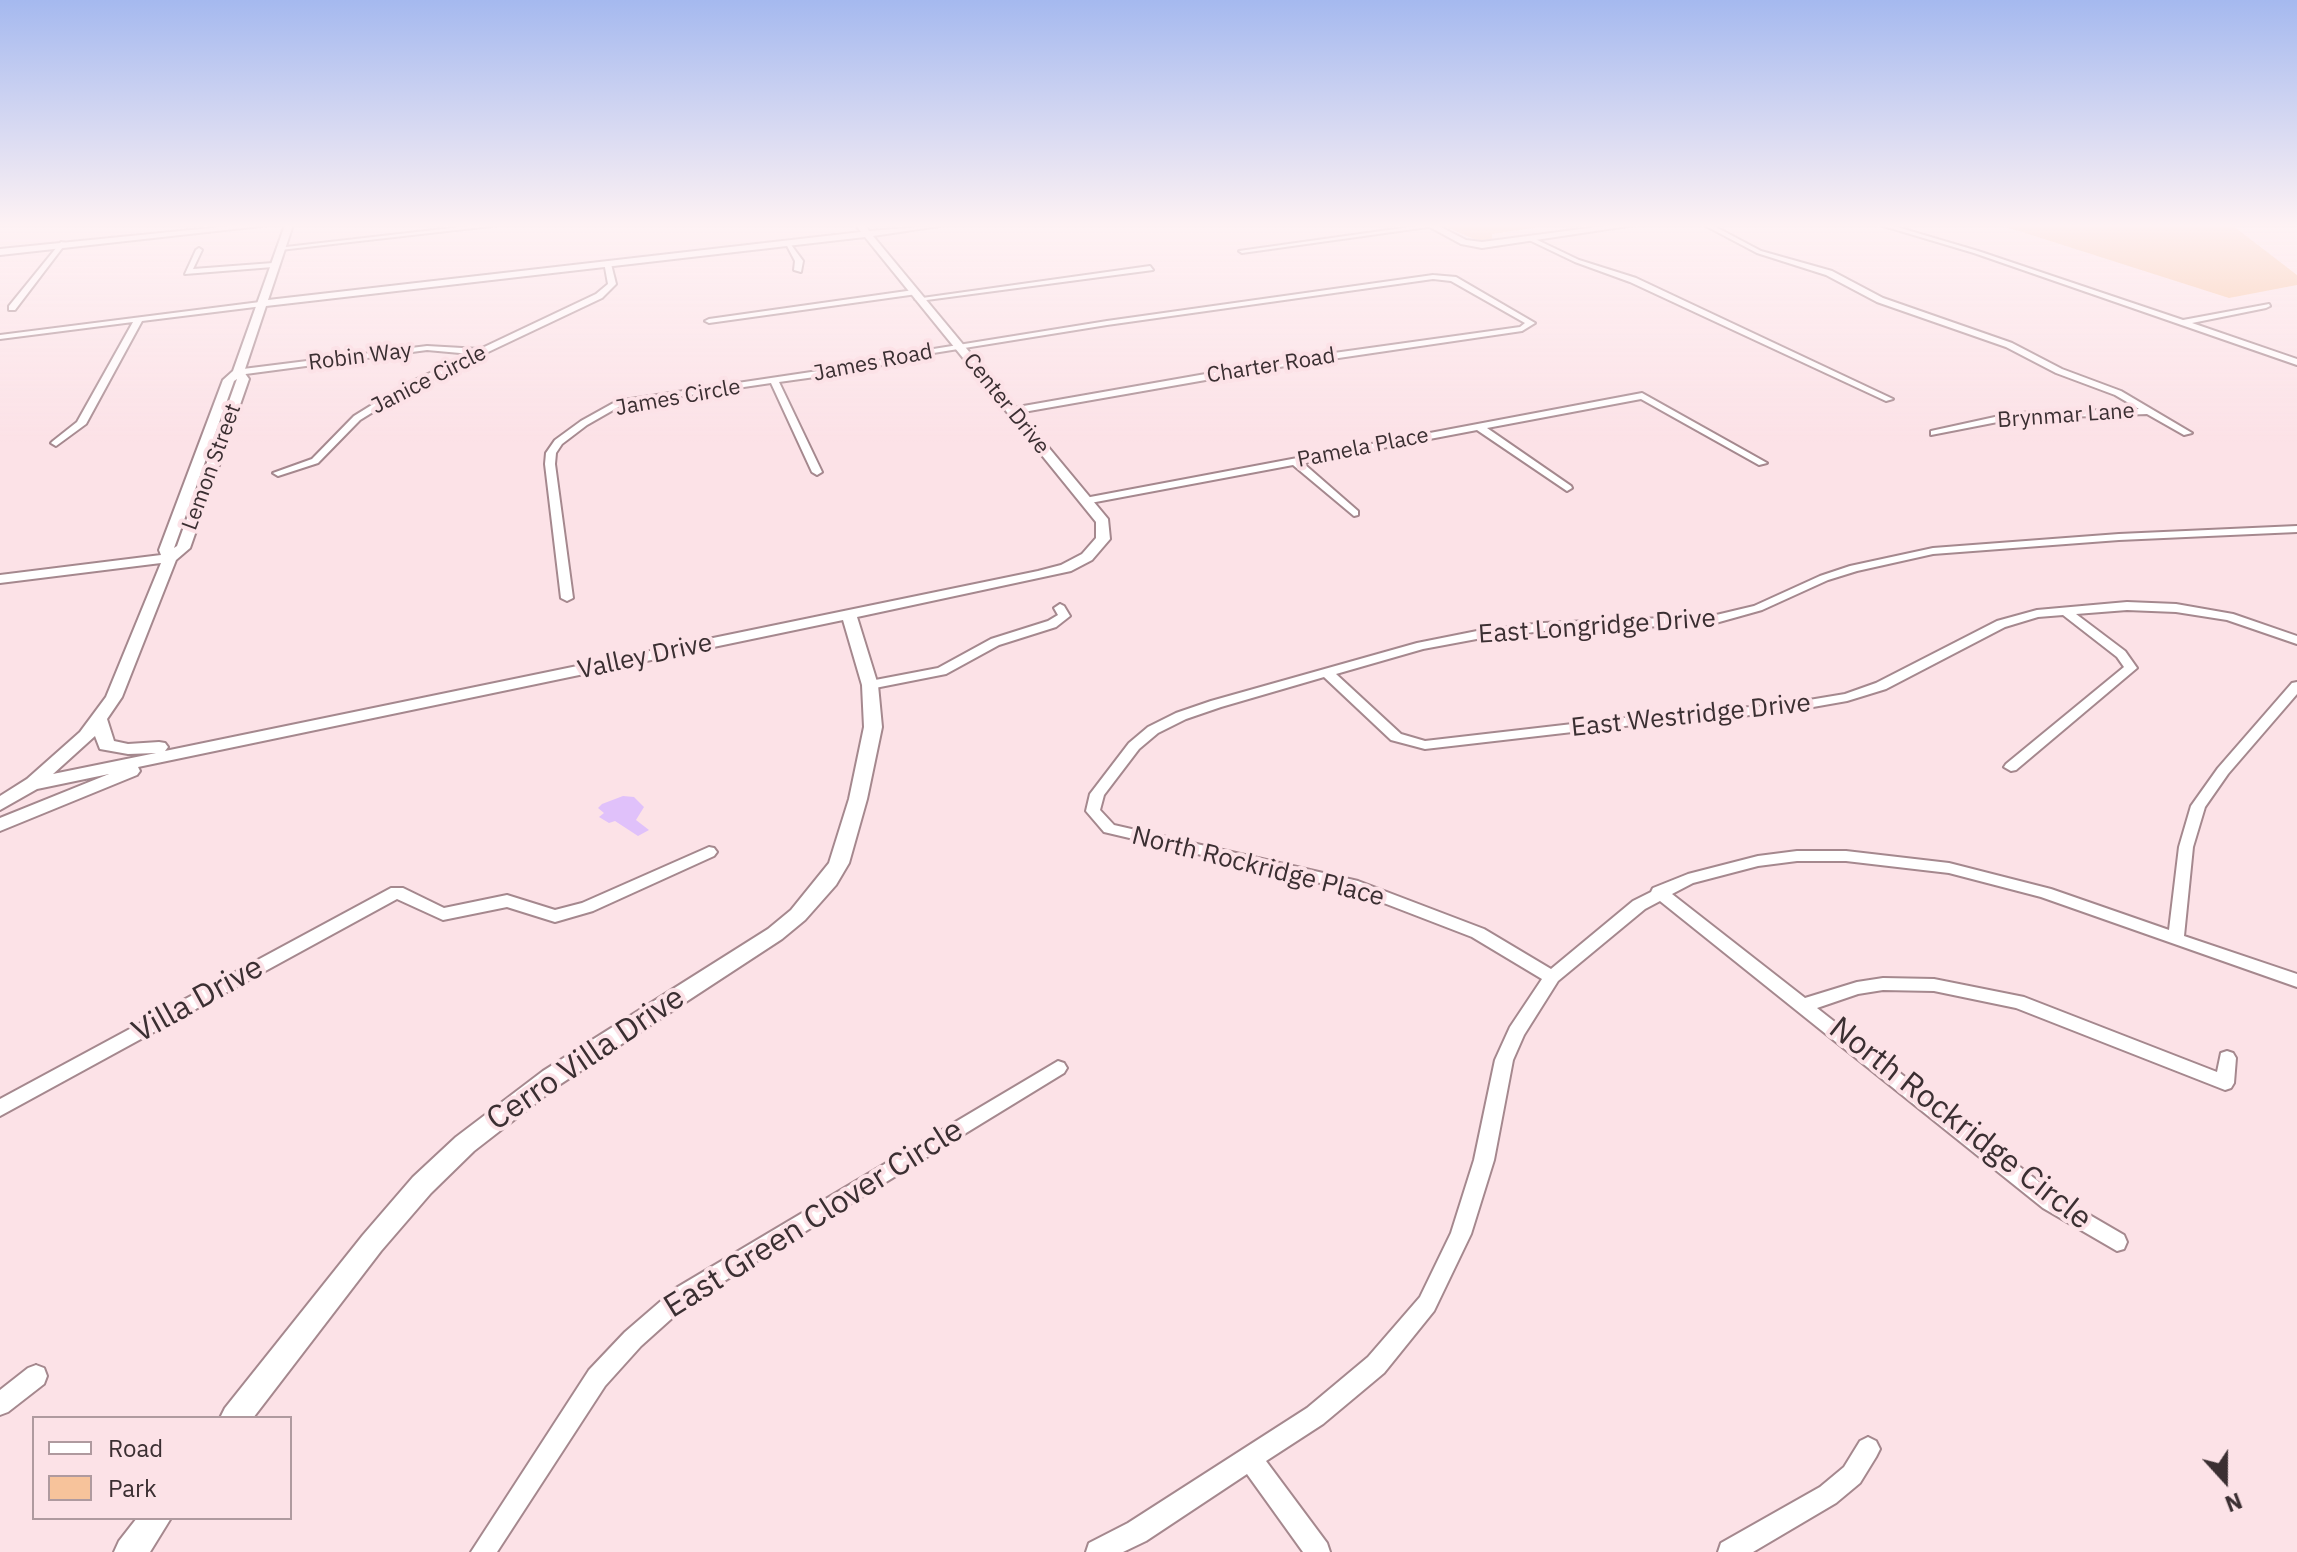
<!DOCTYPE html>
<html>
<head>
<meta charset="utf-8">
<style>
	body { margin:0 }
	#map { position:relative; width:2297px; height:1552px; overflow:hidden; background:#fce2e7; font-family:"IBM Plex Sans",sans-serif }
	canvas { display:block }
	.legend { position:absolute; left:32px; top:1416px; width:260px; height:104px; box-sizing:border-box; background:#fce2e7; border:2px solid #af9a9f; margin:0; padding:10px 14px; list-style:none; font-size:24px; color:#3b2f32 }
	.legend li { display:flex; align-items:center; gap:16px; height:40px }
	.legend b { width:40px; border:2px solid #af9a9f }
	.north { position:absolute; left:2185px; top:1440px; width:80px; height:80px; -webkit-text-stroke:6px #fce2e7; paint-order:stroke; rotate:159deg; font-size:22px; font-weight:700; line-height:32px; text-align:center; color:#3b2f32 }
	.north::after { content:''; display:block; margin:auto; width:28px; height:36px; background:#3b2f32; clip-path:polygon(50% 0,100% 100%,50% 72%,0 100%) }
</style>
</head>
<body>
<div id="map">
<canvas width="2297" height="1552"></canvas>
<ul class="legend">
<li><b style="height:10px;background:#fff"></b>Road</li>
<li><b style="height:22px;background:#f7c39b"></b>Park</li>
</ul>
<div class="north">N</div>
</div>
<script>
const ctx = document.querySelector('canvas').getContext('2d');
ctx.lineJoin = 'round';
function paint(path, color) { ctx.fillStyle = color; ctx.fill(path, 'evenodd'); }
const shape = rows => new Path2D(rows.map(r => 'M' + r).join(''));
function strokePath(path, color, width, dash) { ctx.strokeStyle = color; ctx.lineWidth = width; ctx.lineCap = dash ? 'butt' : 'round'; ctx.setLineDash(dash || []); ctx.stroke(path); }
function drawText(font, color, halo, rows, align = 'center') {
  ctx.font = font + ' "IBM Plex Sans",sans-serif'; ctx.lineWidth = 8; ctx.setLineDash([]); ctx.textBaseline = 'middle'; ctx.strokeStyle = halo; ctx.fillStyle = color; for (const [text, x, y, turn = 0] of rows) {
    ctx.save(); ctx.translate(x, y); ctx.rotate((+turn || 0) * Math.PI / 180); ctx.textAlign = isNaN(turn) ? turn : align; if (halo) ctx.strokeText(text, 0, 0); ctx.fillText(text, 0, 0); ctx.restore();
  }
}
paint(shape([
	[1441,225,1536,225,1540,227,1492,234,1492,241,1481,242],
	[2000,225,2232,225,2297,275,2297,285,2229,298]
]), '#f7c39b');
paint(shape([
	[623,796,634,797,644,807,636,820,649,830,638,836,615,821,609,823,599,817,604,813,598,808,602,804]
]), '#e0c1fa');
const minor = shape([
	[478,225,500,225,280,250,277,248,478,225],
	[1424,225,1435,226,1242,253,1239,251,1424,225],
	[1704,225,1712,225,1761,251,1832,271,1883,298,2012,343,2062,369,2121,391,2192,433,2184,435,2147,414,2013,419,1931,435,1931,431,2013,413,2139,409,2115,395,2056,373,2006,347,1877,302,1826,275,1757,253,1704,225],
	[1880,225,1890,225,1978,251,2183,320,2269,304,2270,306,2266,308,2192,323,2297,359,2297,365,1974,253,1880,225],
	[1531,237,1579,260,1636,278,1893,399,1886,401,1630,282,1575,262,1529,240,1531,237],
	[61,242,66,243,15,310,9,310,9,306,61,242],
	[785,242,789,242,803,261,801,272,794,270,795,261,785,242],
	[199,248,202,250,193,269,273,263,277,265,273,267,185,274,196,250,199,248],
	[604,262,611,264,616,284,602,298,410,389,360,420,318,463,278,476,273,473,312,459,354,416,404,385,471,354,427,350,238,375,235,374,235,370,427,346,480,349,596,294,608,284,604,262],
	[1150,266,1153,270,919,301,915,299,1150,266],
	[1433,275,1456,277,1535,323,1522,331,1291,365,1012,414,1007,411,1012,408,1291,359,1520,327,1525,323,1451,281,1433,279,1107,325,921,355,858,371,779,382,822,472,817,475,812,472,771,383,622,405,587,425,562,444,556,453,555,464,573,598,567,601,561,598,545,464,546,453,555,440,581,421,617,401,858,365,921,351,1107,321,1433,275],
	[914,290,917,290,917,294,709,323,705,321,709,319,914,290],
	[260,302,264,304,263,306,142,321,86,424,56,446,51,443,53,441,77,422,133,322,0,339,0,335,260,302],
	[1642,393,1767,463,1759,465,1641,399,1487,428,1571,486,1572,488,1567,491,1477,430,1303,463,1358,511,1358,515,1354,516,1293,465,1085,504,1080,501,1085,498,1642,393],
	[2297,526,2297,532,2119,540,1933,554,1857,571,1828,580,1762,610,1712,624,1543,631,1482,638,1423,649,1336,674,1401,734,1425,741,1668,713,1779,705,1845,694,1876,683,1997,621,2037,610,2127,602,2176,604,2233,614,2297,636,2297,644,2227,620,2176,612,2127,610,2076,614,2125,651,2137,668,2016,770,2011,771,2004,767,2006,764,2124,667,2117,657,2063,615,2038,617,2005,627,1886,689,1847,701,1779,713,1668,721,1425,749,1391,740,1324,677,1221,707,1186,719,1158,733,1139,749,1104,795,1100,810,1114,825,1358,881,1484,929,1551,969,1633,901,1651,892,1653,888,1688,874,1758,856,1797,851,1846,851,1949,863,2051,889,2169,930,2179,847,2191,806,2218,768,2292,683,2297,682,2297,694,2228,774,2205,807,2193,847,2184,936,2297,974,2297,987,2041,897,1949,873,1846,861,1797,861,1758,866,1693,883,1672,894,1805,998,1857,982,1883,978,1934,979,2024,997,2217,1072,2221,1053,2227,1051,2233,1053,2236,1058,2234,1083,2231,1088,2225,1090,2016,1008,1934,991,1883,990,1858,994,1817,1008,2057,1196,2124,1235,2127,1242,2124,1249,2117,1251,2043,1208,1660,901,1645,909,1558,981,1524,1035,1513,1060,1494,1160,1471,1234,1434,1311,1384,1373,1323,1424,1266,1461,1327,1543,1330,1552,1303,1552,1247,1474,1146,1541,1123,1552,1086,1552,1089,1543,1128,1523,1307,1408,1368,1357,1420,1297,1451,1233,1474,1160,1495,1060,1510,1027,1542,979,1472,937,1350,890,1104,832,1086,811,1090,794,1129,743,1148,727,1176,713,1211,701,1417,643,1482,630,1543,623,1712,616,1754,606,1820,576,1850,566,1933,548,2119,534,2297,526],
	[1060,604,1064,606,1070,616,1056,627,999,645,946,674,870,689,864,685,870,681,938,668,991,639,1048,621,1058,615,1054,608,1060,604],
	[709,847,714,848,717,852,714,856,593,911,555,922,507,907,443,920,397,899,0,1116,0,1099,391,888,403,888,444,908,507,895,555,910,582,903,709,847],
	[1058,1061,1064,1063,1067,1068,1064,1073,690,1302,641,1346,605,1386,497,1552,471,1552,589,1370,625,1332,676,1288,1058,1061],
	[36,1365,44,1368,47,1376,44,1384,8,1412,0,1415,0,1390,28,1368,36,1365],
	[1868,1437,1876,1441,1880,1449,1876,1457,1860,1483,1836,1503,1753,1552,1718,1552,1721,1543,1820,1487,1844,1467,1860,1441,1868,1437]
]);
const tertiary = shape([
	[241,225,270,225,0,255,0,249,241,225],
	[285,225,293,225,268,300,861,232,856,225,865,225,869,231,946,225,873,236,1108,519,1110,539,1092,560,1071,571,857,617,878,685,882,727,867,799,849,863,836,885,805,920,782,939,559,1085,474,1151,431,1193,381,1251,253,1418,220,1418,225,1408,363,1235,413,1177,456,1137,543,1071,768,929,791,910,829,863,849,799,864,727,862,685,843,620,138,767,140,771,137,775,0,831,0,818,109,774,37,789,0,810,0,796,27,779,80,732,106,697,161,563,0,583,0,575,161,555,159,550,223,380,233,371,285,225],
	[865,237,1096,522,1096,538,1082,554,1061,565,1038,571,165,751,168,747,165,743,159,742,128,744,114,741,107,719,122,697,176,560,190,548,249,379,244,372,266,306,865,237],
	[237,379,177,546,174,548,234,381,237,379],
	[95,736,100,749,128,754,156,753,53,774,95,736],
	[1426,225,1437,225,1466,240,1482,242,1612,225,1635,225,1482,248,1461,244,1426,225],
	[137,1518,171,1518,150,1552,114,1552,119,1541,137,1518]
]);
strokePath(minor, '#a5888e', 4);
strokePath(tertiary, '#a5888e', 4);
paint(minor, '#fff');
paint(tertiary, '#fff');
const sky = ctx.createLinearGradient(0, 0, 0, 442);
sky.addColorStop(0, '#a5b9ef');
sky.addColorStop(0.51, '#fef2f4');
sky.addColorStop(1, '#fef2f400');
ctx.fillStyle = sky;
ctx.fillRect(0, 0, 2297, 442);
drawText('22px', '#3b2f32', '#fce2e7', [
	["Robin Way",360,357,-7],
	["James Road",873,363,-11],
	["Charter Road",1271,366,-9],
	["Janice Circle",429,380,-27],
	["James Circle",678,398,-10],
	["Center Drive",1006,404,51],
	["Brynmar Lane",2066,416,-4],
	["Pamela Place",1363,448,-11],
	["Lemon Street",212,467,-70]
]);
drawText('26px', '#3b2f32', '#fce2e7', [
	["East Longridge Drive",1597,627,-4],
	["Valley Drive",645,657,-12],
	["East Westridge Drive",1691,716,-6],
	["North Rockridge Place",1258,867,14]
]);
drawText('32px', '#3b2f32', '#fce2e7', [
	["Villa Drive",198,1000,-29],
	["Cerro Villa Drive",586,1059,-34],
	["North Rockridge Circle",1960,1124,38],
	["East Green Clover Circle",814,1219,-32]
]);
</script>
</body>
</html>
